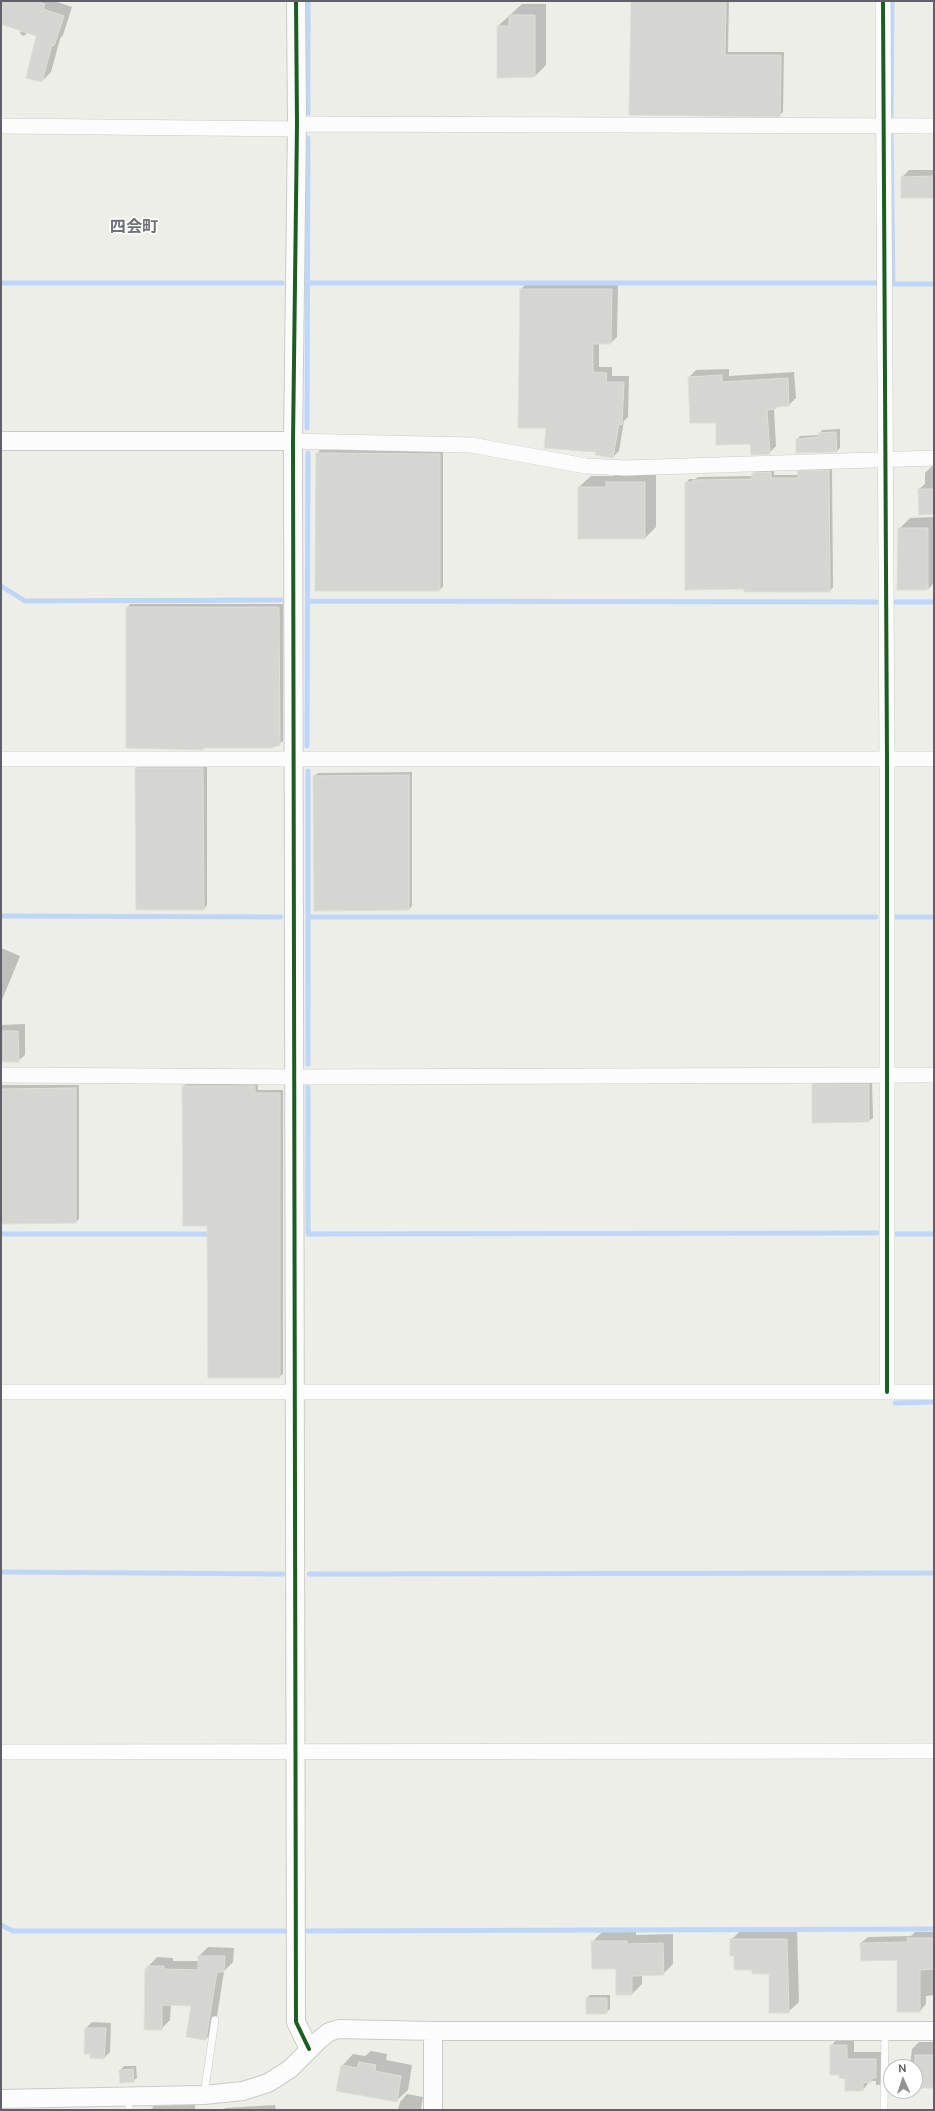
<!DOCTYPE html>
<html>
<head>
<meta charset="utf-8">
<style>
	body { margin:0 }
	#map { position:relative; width:935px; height:2111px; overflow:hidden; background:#eeeee9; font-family:"DM Sans",sans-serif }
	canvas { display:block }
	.frame { position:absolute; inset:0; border:2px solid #5e6167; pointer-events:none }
	.north { position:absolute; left:883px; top:2059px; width:40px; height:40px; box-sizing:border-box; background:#fff; border:1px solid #bfc0c2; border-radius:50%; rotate:357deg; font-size:11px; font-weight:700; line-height:16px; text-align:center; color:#5e6167 }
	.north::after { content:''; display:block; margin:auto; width:14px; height:18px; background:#909294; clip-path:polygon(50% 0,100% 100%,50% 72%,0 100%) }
</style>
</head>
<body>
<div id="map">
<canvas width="935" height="2111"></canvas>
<div class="frame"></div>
<div class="north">N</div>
</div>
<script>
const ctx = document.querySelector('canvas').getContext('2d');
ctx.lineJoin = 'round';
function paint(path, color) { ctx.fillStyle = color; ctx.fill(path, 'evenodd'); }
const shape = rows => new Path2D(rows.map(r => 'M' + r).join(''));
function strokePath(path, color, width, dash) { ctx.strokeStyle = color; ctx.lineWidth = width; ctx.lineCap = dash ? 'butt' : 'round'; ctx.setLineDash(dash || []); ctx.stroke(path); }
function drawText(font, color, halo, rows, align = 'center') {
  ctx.font = font + ' "DM Sans","Noto Sans JP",sans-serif'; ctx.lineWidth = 3; ctx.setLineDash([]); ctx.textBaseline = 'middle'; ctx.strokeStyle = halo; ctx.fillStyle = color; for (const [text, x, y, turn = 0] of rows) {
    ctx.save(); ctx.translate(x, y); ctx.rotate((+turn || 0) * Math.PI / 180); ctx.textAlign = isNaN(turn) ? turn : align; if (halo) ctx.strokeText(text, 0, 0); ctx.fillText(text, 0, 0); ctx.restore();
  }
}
paint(shape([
	[14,1,54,1,72,7,63,35,60,39,51,72,42,81,38,35,28,32,24,36,20,34,21,30,1,23],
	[226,1,253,1,226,2],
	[632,1,729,1,728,52,784,52,783,112,779,116],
	[522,4,546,4,546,65,535,76,498,26],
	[909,170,934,170,934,197,902,177],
	[527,283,618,284,617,337,611,343,599,343,599,367,612,367,612,376,629,376,628,417,624,421,619,451,613,457,547,427,521,289],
	[729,369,729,376,794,372,796,398,789,405,778,406,774,409,776,446,769,453,717,422,689,377,696,370],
	[840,429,840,448,837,451,797,452,797,440,800,436,819,435,822,430],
	[320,450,443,450,443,587,439,590,317,454],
	[934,464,934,513,919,489,925,484,925,473],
	[832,467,833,587,830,591,745,588,686,483,689,479,695,479,698,477,753,476,756,470,774,469,774,475,799,475,798,472,802,468],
	[618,471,656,471,656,527,645,538,579,487,591,476,614,476],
	[934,517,934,583,928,589,899,529,910,518],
	[130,604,283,604,283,741,279,744,205,747,203,749,127,608],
	[140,765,207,765,207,905,204,909,136,768],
	[412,772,412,906,409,909,314,776,318,773],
	[1,948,20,956,2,1000,2,1025,25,1024,25,1055,18,1061,1,1061],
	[816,1081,872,1081,873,1118,869,1121,813,1122,813,1085],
	[187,1083,258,1083,258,1090,283,1090,283,1374,279,1377,208,1225,183,1086],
	[1,1085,79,1085,79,1219,76,1222,1,1223],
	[797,1929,799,2002,788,2012,770,1973,753,1969,731,1940,741,1930],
	[636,1931,636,1935,673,1934,673,1964,663,1974,642,1974,642,1984,632,1994,616,1968,592,1942,602,1932],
	[915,1932,934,1932,934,1995,926,1996,926,2004,920,2011,898,1959,861,1943,868,1937,911,1936],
	[208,1947,234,1948,233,1962,224,1971,215,2030,206,2039,192,2005,171,2004,170,2020,161,2029,146,1969,157,1957,173,1958,173,1961,199,1961,199,1956],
	[590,1995,610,1995,610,2009,606,2013,587,1998],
	[92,2022,111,2023,110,2052,104,2058,86,2028],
	[838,2038,854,2038,854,2052,883,2052,886,2077,879,2085,876,2085,876,2081,870,2081,863,2090,840,2074,831,2046],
	[919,2042,934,2042,934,2087,915,2087,915,2067,897,2067,910,2066,912,2049],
	[371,2051,387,2054,386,2060,412,2065,408,2090,396,2101,342,2066,353,2054,365,2056],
	[124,2066,136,2066,137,2078,133,2081,120,2070],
	[407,2094,423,2097,421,2110,398,2110,400,2102],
	[195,2104,195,2110,150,2110,154,2106],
	[275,2105,276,2110,223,2110,225,2108]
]), '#0003');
strokePath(shape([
	[308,1,308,113],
	[891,118,892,1],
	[891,134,893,284,934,284],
	[1,283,282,283],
	[307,283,878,283],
	[307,428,308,138],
	[1,586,25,601,281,600],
	[308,601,877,602],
	[894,602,934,602],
	[307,746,308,453],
	[308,771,308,1064],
	[1,916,281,917],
	[308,917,876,917],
	[893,917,934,917],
	[308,1087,308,1234,877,1233],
	[1,1234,214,1234],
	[893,1234,934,1234],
	[895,1403,934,1402],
	[1,1572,283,1574],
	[309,1574,934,1573],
	[1,1925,13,1931,285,1931],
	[305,1931,934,1929]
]), '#bed6f8', 5);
const building = shape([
	[1,1,37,1,45,4,43,9,64,16,54,46,52,45,42,82,26,78,36,36,1,24,1,1],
	[631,1,726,1,725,55,781,55,780,117,629,115,631,1],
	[509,15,535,15,535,77,497,78,497,26,509,26,509,15],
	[934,176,934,198,901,198,901,177,934,176],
	[520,289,612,289,611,344,593,344,593,372,607,373,606,382,624,382,622,425,619,424,613,458,595,455,596,452,544,448,546,428,518,428,520,289],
	[722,375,722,382,788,378,789,406,776,407,776,409,767,410,770,454,751,455,750,444,716,445,716,423,690,423,688,377,722,375],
	[836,432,837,452,796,453,796,439,818,437,818,433,836,432],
	[316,453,440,454,440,591,315,591,316,453],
	[829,470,830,592,744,592,744,589,685,590,685,482,693,482,693,480,752,479,752,473,771,472,771,478,798,478,797,471,829,470],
	[606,482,645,482,645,539,578,539,578,487,606,487,606,482],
	[918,489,934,489,934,514,919,515,918,489],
	[898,528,928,528,928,590,897,590,898,528],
	[126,607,279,607,280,745,271,748,203,748,203,750,126,748,126,607],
	[135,768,203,768,204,910,136,910,135,768],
	[409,775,409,910,314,911,313,776,409,775],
	[3,1031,18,1031,19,1062,3,1062,3,1031],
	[812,1084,869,1084,869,1122,812,1123,812,1084],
	[182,1086,255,1086,255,1093,280,1093,280,1378,208,1378,207,1226,183,1226,182,1086],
	[76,1088,76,1223,1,1224,1,1089,76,1088],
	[907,1938,934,1938,934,1969,920,1970,920,2012,897,2012,897,1960,861,1961,860,1943,908,1942,907,1938],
	[730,1939,787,1939,789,2013,769,2013,769,1974,752,1974,752,1970,734,1970,734,1956,730,1956,730,1939],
	[591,1941,627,1941,627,1944,663,1943,664,1975,632,1976,632,1995,616,1995,616,1969,592,1969,591,1941],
	[198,1956,225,1956,224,1972,217,1972,206,2040,186,2037,191,2006,162,2005,162,2030,144,2030,145,1968,147,1969,147,1966,164,1966,164,1969,198,1970,198,1956],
	[586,1998,607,1998,607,2014,586,2014,586,1998],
	[85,2028,106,2028,104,2059,90,2058,90,2054,84,2054,85,2028],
	[830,2045,847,2045,847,2059,876,2059,876,2078,872,2078,872,2082,863,2083,863,2091,845,2091,845,2079,839,2078,839,2075,830,2075,830,2045],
	[915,2055,934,2055,934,2088,915,2088,915,2055],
	[359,2062,376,2065,375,2071,401,2076,397,2102,336,2091,341,2065,357,2068,359,2062],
	[133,2069,134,2082,120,2083,119,2070,133,2069]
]);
paint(building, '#d5d5d2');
strokePath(building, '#deddd8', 1);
const service = shape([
	[204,2095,215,2020],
	[129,2110,129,2097],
	[884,2110,885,2031]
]);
const minor = shape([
	[883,1,887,759,887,1392],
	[297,124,934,126],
	[1,126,297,129],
	[293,441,471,445,586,466,625,468,934,458],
	[1,759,934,759],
	[1,1075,294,1077,934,1075],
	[1,1392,934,1392],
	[1,1752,934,1751]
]);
const tertiary = shape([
	[296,1,297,124,293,441,296,2022,309,2049],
	[1,441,293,441],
	[433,2031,433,2110],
	[1,2099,204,2095,243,2091,268,2083,290,2069,319,2040,329,2032,339,2029,433,2031,934,2031]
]);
strokePath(service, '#cacbc9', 8);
strokePath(minor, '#cacbc9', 16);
strokePath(tertiary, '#cacbc9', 20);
strokePath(service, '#fcfcfc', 7);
strokePath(minor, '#fcfcfc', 15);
strokePath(tertiary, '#fcfcfc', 18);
strokePath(shape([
	[296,1,297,124,293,441,296,2022,309,2049],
	[883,1,887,759,887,1392]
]), '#1b5e20', 4);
drawText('bold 16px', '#6f7379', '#fff', [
	["四会町",134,228]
]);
</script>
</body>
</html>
